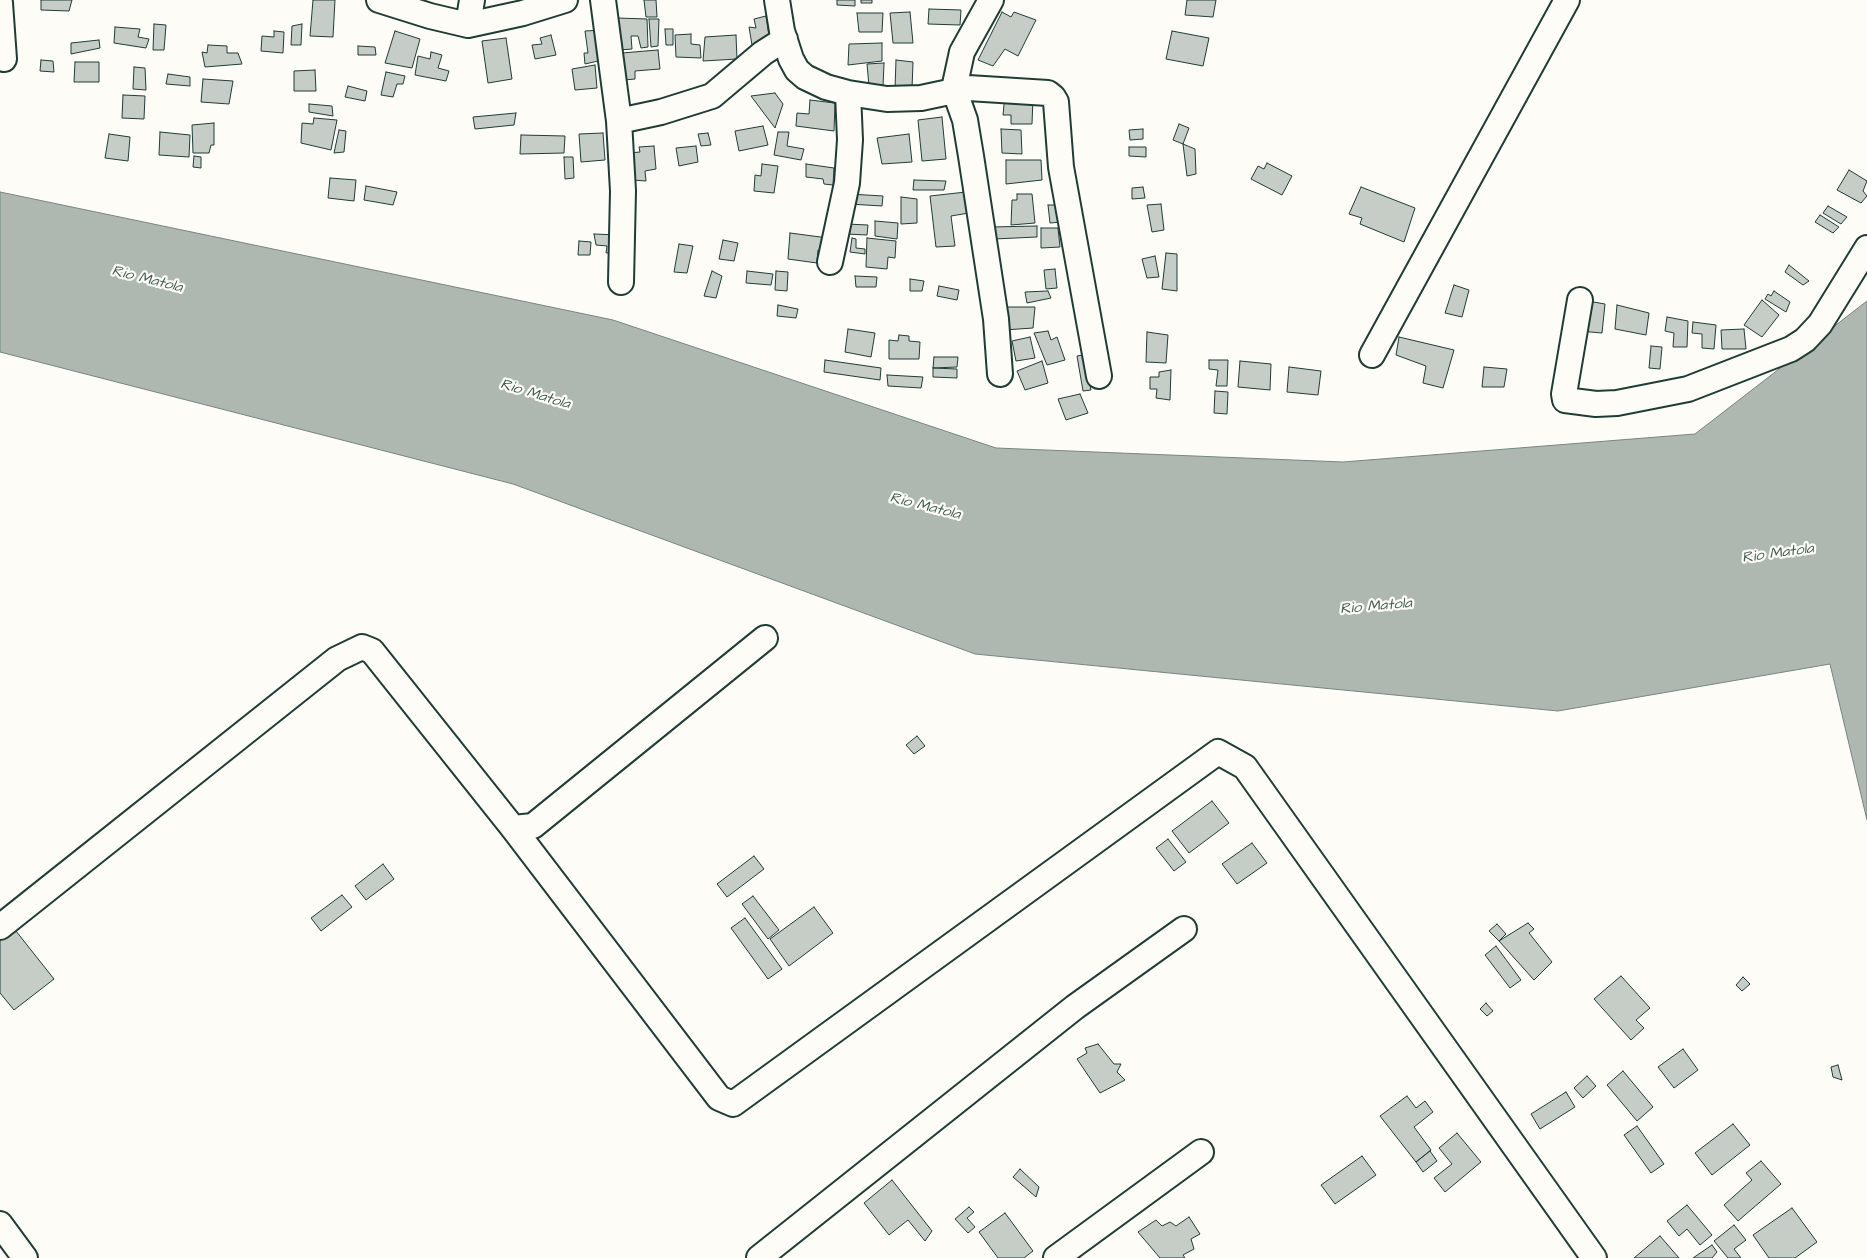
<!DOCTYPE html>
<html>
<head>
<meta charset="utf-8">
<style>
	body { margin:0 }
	canvas { display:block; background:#fdfcf7 }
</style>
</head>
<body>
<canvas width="1867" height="1258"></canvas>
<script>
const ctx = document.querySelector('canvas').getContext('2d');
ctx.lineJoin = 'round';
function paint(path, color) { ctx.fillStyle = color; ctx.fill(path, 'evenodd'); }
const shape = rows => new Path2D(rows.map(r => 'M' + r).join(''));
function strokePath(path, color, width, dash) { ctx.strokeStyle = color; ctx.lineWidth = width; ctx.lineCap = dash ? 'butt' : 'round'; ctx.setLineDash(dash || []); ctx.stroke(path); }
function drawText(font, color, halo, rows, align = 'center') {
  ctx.font = font + ' "Architects Daughter",sans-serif'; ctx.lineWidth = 4.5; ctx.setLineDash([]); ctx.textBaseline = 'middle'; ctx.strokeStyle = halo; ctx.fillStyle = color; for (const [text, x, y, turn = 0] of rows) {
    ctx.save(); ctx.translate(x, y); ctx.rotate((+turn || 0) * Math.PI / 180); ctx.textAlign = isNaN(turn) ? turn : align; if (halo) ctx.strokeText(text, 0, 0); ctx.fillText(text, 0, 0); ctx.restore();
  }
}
const water = shape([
	[0,192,613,320,996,448,1343,462,1695,434,1867,301,1867,820,1830,664,1558,711,975,654,513,484,0,352,0,192]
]);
paint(water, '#aeb8b1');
strokePath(water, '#75877f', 1);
const building = shape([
	[41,0,72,0,69,11,41,10,41,0],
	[313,0,335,0,333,37,310,36,313,0],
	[644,0,656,0,657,17,646,17,644,0],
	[837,0,855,0,855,6,837,5,837,0],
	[861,0,872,0,872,3,861,3,861,0],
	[1187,0,1216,0,1213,17,1185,15,1187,0],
	[929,9,961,10,960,25,928,24,929,9],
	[910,12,913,43,893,43,890,13,910,12],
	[1002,12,1011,17,1014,12,1036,20,1018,56,1005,49,993,66,978,60,1002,12],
	[857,13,883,13,882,32,859,32,857,13],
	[766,16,770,42,752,45,749,27,756,28,754,19,766,16],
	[618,18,647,19,648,47,641,48,638,36,631,36,632,49,619,50,618,18],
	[649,19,659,19,658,46,651,47,649,19],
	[154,24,166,25,164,50,153,50,154,24],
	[302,24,301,45,291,45,292,26,302,24],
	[115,27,140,29,138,37,149,39,146,48,114,43,115,27],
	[665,29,673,29,673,45,666,45,665,29],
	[603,30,607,59,585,64,584,53,588,53,585,31,603,30],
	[274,31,284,32,283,53,261,51,262,36,274,37,274,31],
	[395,31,420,39,412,68,385,63,395,31],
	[1172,31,1209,38,1203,66,1166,59,1172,31],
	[691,34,691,44,700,45,701,58,676,57,675,35,691,34],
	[551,35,556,55,535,59,532,45,542,44,540,38,551,35],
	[736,35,737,59,703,61,705,37,736,35],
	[506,38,512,79,488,83,482,41,506,38],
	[99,40,100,48,71,54,71,43,99,40],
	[882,43,882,61,848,65,849,44,882,43],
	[208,45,227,46,227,53,238,53,242,64,205,67,202,52,207,53,208,45],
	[358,46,375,47,376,55,358,55,358,46],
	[658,50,660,69,635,71,635,79,624,80,622,53,658,50],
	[431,52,442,55,438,68,449,71,446,81,415,75,418,56,430,59,431,52],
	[41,60,53,61,54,72,40,71,41,60],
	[896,60,913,62,912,89,895,89,896,60],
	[75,62,99,62,99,82,74,82,75,62],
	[884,63,883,87,869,86,867,64,884,63],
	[595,65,597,88,575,90,572,69,595,65],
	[134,67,145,68,146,90,133,89,134,67],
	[315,70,316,91,294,91,294,71,315,70],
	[386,72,405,76,403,84,397,84,393,97,381,95,386,72],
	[168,74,190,77,190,86,166,84,168,74],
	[203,79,233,81,229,104,201,102,203,79],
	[348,86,367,91,365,101,345,97,348,86],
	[775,93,783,104,775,128,751,96,775,93],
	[123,95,145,96,144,119,122,118,123,95],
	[1005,95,1033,97,1032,124,1011,124,1011,115,1003,115,1005,95],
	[810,100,835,103,834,131,796,126,797,113,809,114,810,100],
	[309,104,332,106,333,116,309,112,309,104],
	[516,113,514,125,475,129,473,117,516,113],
	[942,117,946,159,922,161,918,120,942,117],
	[314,118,337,120,331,150,301,143,302,123,313,124,314,118],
	[214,123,214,145,211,145,209,153,193,153,192,125,214,123],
	[1179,124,1189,128,1183,144,1173,140,1179,124],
	[763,126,768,145,739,151,735,131,763,126],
	[1001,129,1021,130,1022,154,1002,153,1001,129],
	[1143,129,1143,139,1130,140,1129,130,1143,129],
	[339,130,346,131,344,152,334,153,339,130],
	[160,132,190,135,189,157,159,155,160,132],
	[778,132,789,132,787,146,804,149,801,160,774,155,778,132],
	[603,133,605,160,581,162,579,134,603,133],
	[708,133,711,145,701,146,698,134,708,133],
	[109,134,130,137,128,161,105,158,109,134],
	[909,134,912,162,882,164,877,138,909,134],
	[521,135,565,136,564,153,520,154,521,135],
	[1183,144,1195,149,1196,174,1187,176,1183,144],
	[654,146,656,169,645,171,646,181,632,180,629,153,640,152,639,147,654,146],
	[696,146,698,162,679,166,676,148,696,146],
	[1129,147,1146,147,1146,157,1129,156,1129,147],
	[194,156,201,157,201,168,193,167,194,156],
	[564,157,573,157,574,178,565,179,564,157],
	[1006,160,1041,160,1042,180,1006,184,1006,160],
	[1267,163,1292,176,1282,195,1251,179,1258,166,1264,169,1267,163],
	[762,164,778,166,774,193,754,191,755,175,761,176,762,164],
	[806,164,834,168,833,185,824,184,823,179,806,177,806,164],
	[1849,170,1867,181,1863,191,1867,196,1861,203,1837,190,1849,170],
	[330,178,356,180,354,201,328,198,330,178],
	[914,180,946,181,944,190,913,190,914,180],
	[366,186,397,192,393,205,364,200,366,186],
	[1143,187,1145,198,1132,199,1132,188,1143,187],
	[1361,187,1415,208,1404,242,1360,224,1362,218,1349,214,1361,187],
	[966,192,969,213,951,216,955,246,936,247,930,196,966,192],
	[849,194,883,196,882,206,849,204,849,194],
	[1017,194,1032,194,1035,223,1011,225,1012,200,1017,200,1017,194],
	[901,197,917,199,917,223,901,224,901,197],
	[1161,204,1164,230,1152,232,1147,205,1161,204],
	[1048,205,1059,205,1062,222,1050,223,1048,205],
	[1828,206,1847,217,1841,224,1823,213,1828,206],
	[1820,215,1839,227,1833,233,1815,222,1820,215],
	[875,221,898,223,897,239,875,236,875,221],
	[846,224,868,225,867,235,846,234,846,224],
	[1037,226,1037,237,994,239,991,227,1037,226],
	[1041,228,1058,228,1060,247,1041,248,1041,228],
	[790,233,828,238,827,251,818,250,817,263,788,259,790,233],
	[594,234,617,235,616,252,606,253,607,246,596,245,594,234],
	[852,238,856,239,856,248,865,249,865,254,850,252,852,238],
	[867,238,896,241,895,258,888,257,887,269,866,267,867,238],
	[723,240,738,243,734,261,719,259,723,240],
	[579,241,591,242,590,255,578,255,579,241],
	[679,244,693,246,687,273,674,272,679,244],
	[1166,253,1177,254,1177,291,1162,289,1166,253],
	[1155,256,1159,277,1147,278,1142,259,1155,256],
	[1789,265,1809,281,1803,285,1785,272,1789,265],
	[1055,269,1057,288,1046,289,1044,270,1055,269],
	[712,271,722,276,716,298,704,296,712,271],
	[747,271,773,274,771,285,746,283,747,271],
	[776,271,788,272,787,291,775,290,776,271],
	[855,276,877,277,876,287,856,287,855,276],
	[910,279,924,281,922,291,910,291,910,279],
	[1454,285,1469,290,1462,317,1445,313,1454,285],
	[939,286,959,290,957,300,937,296,939,286],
	[1048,291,1051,298,1027,303,1025,292,1048,291],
	[1774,291,1790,302,1786,312,1765,299,1768,294,1771,296,1774,291],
	[1582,300,1605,304,1602,333,1579,331,1582,300],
	[1762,300,1779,315,1762,337,1744,325,1762,300],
	[778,305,798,309,796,318,777,316,778,305],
	[1617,305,1649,313,1646,335,1615,329,1617,305],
	[1002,307,1035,307,1033,328,1004,330,1002,307],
	[1667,317,1688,321,1687,347,1673,347,1674,333,1665,331,1667,317],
	[1693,322,1716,325,1714,349,1702,348,1702,334,1692,333,1693,322],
	[848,329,875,333,871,357,845,352,848,329],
	[1744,329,1746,349,1722,349,1721,330,1744,329],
	[1048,331,1051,340,1057,337,1065,360,1047,365,1034,333,1048,331],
	[1147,332,1168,335,1166,363,1146,362,1147,332],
	[899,335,909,336,909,341,920,342,919,359,889,359,889,340,898,341,899,335],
	[1030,337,1035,358,1016,361,1012,341,1030,337],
	[1399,337,1454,350,1443,388,1423,383,1426,366,1396,355,1399,337],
	[1651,346,1662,347,1660,369,1649,368,1651,346],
	[1083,355,1091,390,1083,391,1077,356,1083,355],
	[934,357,958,357,957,367,933,368,934,357],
	[825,360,881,368,880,380,824,372,825,360],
	[1209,360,1228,360,1227,386,1216,386,1218,370,1209,369,1209,360],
	[1042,361,1048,383,1025,390,1017,371,1042,361],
	[1240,361,1271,364,1270,390,1238,387,1240,361],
	[1289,367,1321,371,1318,395,1287,392,1289,367],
	[1484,367,1507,369,1504,387,1482,387,1484,367],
	[933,368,957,369,957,378,933,377,933,368],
	[1171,370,1170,400,1156,398,1157,389,1150,389,1150,377,1159,377,1159,372,1171,370],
	[887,375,923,377,921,388,888,386,887,375],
	[1215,391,1228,392,1227,414,1214,413,1215,391],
	[1080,394,1088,413,1066,420,1058,399,1080,394],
	[917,736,925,746,914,754,906,745,917,736],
	[1212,801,1229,823,1189,853,1172,831,1212,801],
	[1168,839,1186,862,1174,871,1156,848,1168,839],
	[1252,843,1267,863,1237,884,1222,864,1252,843],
	[754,856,764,869,727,897,717,884,754,856],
	[383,864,394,879,366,900,355,886,383,864],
	[342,895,352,907,321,931,311,918,342,895],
	[753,896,779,930,768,939,742,904,753,896],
	[814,907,833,933,789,966,770,939,814,907],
	[745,918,782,969,768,979,731,928,745,918],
	[1528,923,1534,929,1529,933,1552,962,1534,980,1499,941,1528,923],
	[1497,924,1506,934,1499,941,1489,931,1497,924],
	[12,926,54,979,14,1010,0,993,0,935,12,926],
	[1496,946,1521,980,1510,988,1485,955,1496,946],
	[1621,976,1650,1008,1636,1020,1644,1028,1631,1040,1594,999,1621,976],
	[1743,977,1750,984,1742,991,1736,985,1743,977],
	[1486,1003,1493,1011,1487,1016,1480,1009,1486,1003],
	[1098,1044,1114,1064,1121,1064,1117,1072,1125,1080,1100,1093,1077,1059,1087,1053,1085,1048,1098,1044],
	[1683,1049,1698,1070,1674,1088,1658,1067,1683,1049],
	[1838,1065,1842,1080,1833,1077,1831,1067,1838,1065],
	[1623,1071,1653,1107,1637,1121,1607,1085,1623,1071],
	[1587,1076,1596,1086,1583,1098,1574,1088,1587,1076],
	[1566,1092,1575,1107,1540,1129,1531,1114,1566,1092],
	[1407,1096,1416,1108,1425,1101,1433,1112,1414,1127,1431,1150,1416,1162,1380,1116,1407,1096],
	[1733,1124,1750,1145,1712,1175,1695,1153,1733,1124],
	[1637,1126,1664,1164,1651,1173,1624,1135,1637,1126],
	[1457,1133,1481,1162,1445,1192,1434,1178,1452,1164,1439,1148,1457,1133],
	[1430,1151,1437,1161,1423,1172,1416,1162,1430,1151],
	[1362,1156,1376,1175,1335,1204,1321,1185,1362,1156],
	[1761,1161,1781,1184,1738,1221,1724,1205,1752,1180,1746,1173,1761,1161],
	[1020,1169,1039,1187,1036,1197,1013,1177,1020,1169],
	[892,1180,932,1231,925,1241,908,1220,889,1235,864,1203,892,1180],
	[1687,1205,1712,1235,1700,1245,1687,1229,1679,1236,1667,1221,1687,1205],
	[969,1207,974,1212,967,1218,975,1227,968,1233,955,1219,969,1207],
	[1792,1208,1817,1242,1795,1258,1769,1258,1753,1235,1792,1208],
	[1005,1213,1033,1251,1024,1258,998,1258,979,1232,1005,1213],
	[1189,1217,1200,1234,1191,1239,1194,1249,1183,1255,1185,1258,1160,1258,1138,1232,1156,1220,1162,1226,1170,1222,1176,1226,1189,1217],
	[1734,1225,1746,1240,1734,1249,1741,1258,1728,1258,1714,1241,1734,1225],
	[1660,1236,1679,1258,1634,1258,1660,1236],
	[1712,1245,1717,1252,1712,1258,1693,1258,1712,1245]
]);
paint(building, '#c6cdc7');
strokePath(building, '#1f3d34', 1);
const minor = shape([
	[379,0,430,16,468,25,523,13,565,0],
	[603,0,619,121,623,191,621,282],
	[777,0,782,31,791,59,797,70,805,77,826,87,848,93,887,99,921,98,968,88,1048,93,1053,97,1056,102,1061,167,1099,376],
	[991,0,962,52,954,89,965,120,971,156,996,319,1000,374],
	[0,3,4,59],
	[468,25,472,0],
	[619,121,661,112,712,96,763,53,785,39],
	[830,262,847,183,850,140,848,93],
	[1580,300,1564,394,1565,400,1596,404,1617,403,1688,389,1791,349,1805,340,1820,324,1867,248],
	[1372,355,1567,0],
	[513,828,533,826,765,638],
	[0,927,337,659,362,647,372,651,513,828,719,1098,733,1104,1218,752,1245,767,1594,1258],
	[0,1224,25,1258],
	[759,1258,1075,1007,1184,929],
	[1056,1258,1201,1152]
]);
strokePath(minor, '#1f3d34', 28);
strokePath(minor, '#fdfcf7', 24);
drawText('italic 15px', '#435c53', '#fdfcf7', [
	["Rio Matola",147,280,14],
	["Rio Matola",535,395,17],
	["Rio Matola",925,507,14],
	["Rio Matola",1778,554,-8],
	["Rio Matola",1376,607,-5]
]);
</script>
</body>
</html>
